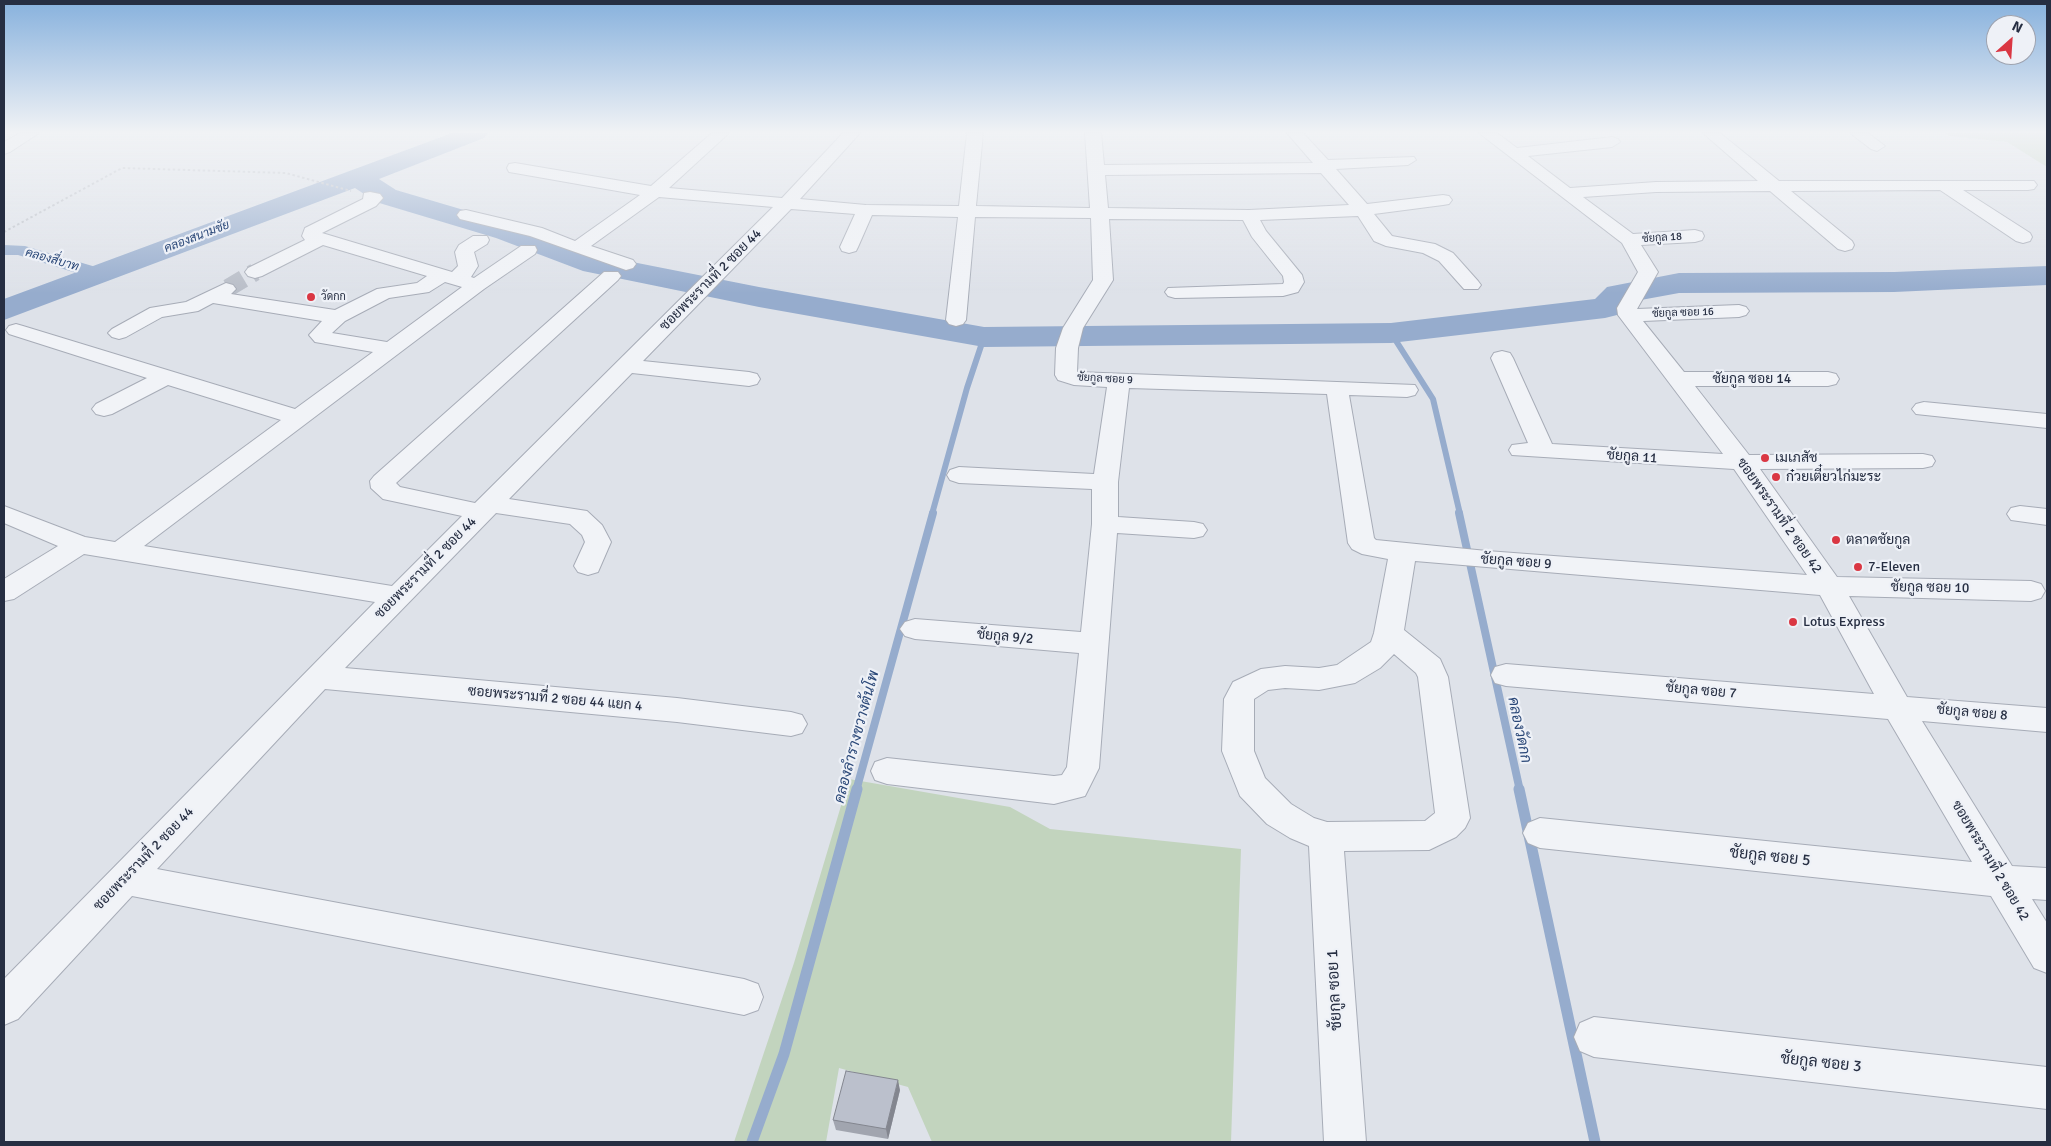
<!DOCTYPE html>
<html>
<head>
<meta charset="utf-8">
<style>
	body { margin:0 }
	#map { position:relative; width:2051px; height:1146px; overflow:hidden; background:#dee2e9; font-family:Signika,sans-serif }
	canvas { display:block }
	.frame { position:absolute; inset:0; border:5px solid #262e42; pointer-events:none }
	.north { position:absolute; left:1986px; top:15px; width:50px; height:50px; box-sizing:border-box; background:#eef1f7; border:1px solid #9ea3af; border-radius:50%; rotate:26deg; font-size:14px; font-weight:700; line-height:20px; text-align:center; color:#262e42 }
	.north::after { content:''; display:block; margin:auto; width:18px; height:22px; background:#da3743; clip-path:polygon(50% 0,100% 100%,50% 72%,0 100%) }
</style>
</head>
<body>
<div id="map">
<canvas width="2051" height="1146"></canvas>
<div class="frame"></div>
<div class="north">N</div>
</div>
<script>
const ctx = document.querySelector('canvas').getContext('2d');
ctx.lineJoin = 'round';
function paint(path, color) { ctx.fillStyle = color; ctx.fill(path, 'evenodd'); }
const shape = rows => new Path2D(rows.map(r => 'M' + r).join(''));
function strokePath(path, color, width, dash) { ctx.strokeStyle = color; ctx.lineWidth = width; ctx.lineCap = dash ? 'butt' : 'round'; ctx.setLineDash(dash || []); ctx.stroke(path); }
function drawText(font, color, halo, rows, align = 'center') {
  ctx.font = font + ' Signika,Sarabun,sans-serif'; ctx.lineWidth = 4.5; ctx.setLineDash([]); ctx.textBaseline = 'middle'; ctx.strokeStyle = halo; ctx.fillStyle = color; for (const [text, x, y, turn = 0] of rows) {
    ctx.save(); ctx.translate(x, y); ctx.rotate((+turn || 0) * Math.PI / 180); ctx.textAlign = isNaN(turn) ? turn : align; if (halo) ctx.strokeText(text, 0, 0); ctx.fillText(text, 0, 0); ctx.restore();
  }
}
paint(shape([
	[1945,133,2047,133,2047,167,2007,142,1949,136],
	[849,779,1010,807,1050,829,1241,849,1231,1142,932,1142,908,1087,839,1068,826,1142,734,1142,794,963]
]), '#c2d4be');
strokePath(shape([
	[1391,333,1433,399,1460,514],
	[932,514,967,388,984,337]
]), '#96accd', 6);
strokePath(shape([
	[1459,513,1520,791],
	[856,791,933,513]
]), '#96accd', 8);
strokePath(shape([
	[1519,789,1595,1142],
	[752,1142,784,1054,857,789]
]), '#96accd', 11);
paint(shape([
	[4,245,25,246,106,270,108,274,106,278,99,280,18,255,4,255,4,245]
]), '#96accd');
paint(shape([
	[452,133,488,133,484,138,379,179,396,190,518,226,602,256,759,287,984,327,1391,323,1595,299,1607,287,1679,273,1894,272,2047,266,2047,285,1894,292,1679,293,1630,302,1617,315,1605,318,1391,343,984,347,759,307,583,271,496,238,376,202,355,188,4,320,4,299,452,133]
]), '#96accd');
strokePath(shape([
	[228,288,255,272]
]), '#b9bec8', 18, [18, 9]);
const minor = shape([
	[20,133,39,133,10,152,4,154,4,142,20,133],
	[712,133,729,133,669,188,782,198,843,133,860,133,800,199,866,205,959,206,967,133,983,133,976,206,1090,208,1085,133,1101,133,1104,165,1313,163,1287,133,1303,133,1328,160,1414,157,1416,160,1408,165,1336,169,1367,204,1443,195,1449,196,1452,200,1449,204,1443,205,1374,214,1392,236,1435,244,1453,253,1478,281,1481,285,1478,289,1464,289,1439,261,1423,253,1386,246,1374,241,1358,216,1260,220,1266,231,1302,275,1304,282,1298,292,1283,296,1175,298,1168,296,1165,292,1168,288,1283,284,1284,282,1283,276,1252,237,1243,220,1109,219,1113,280,1083,328,1078,348,1077,372,1415,385,1418,390,1415,395,1407,397,1349,395,1374,538,1376,540,1487,551,1807,575,1734,469,1512,455,1509,450,1512,445,1528,443,1491,358,1494,353,1502,351,1510,353,1513,358,1552,444,1723,454,1618,315,1617,308,1638,272,1622,243,1479,133,1497,133,1517,148,1612,137,1618,139,1620,142,1612,147,1528,156,1570,188,1656,182,1758,181,1703,133,1720,133,1779,181,2034,181,2037,185,2034,189,2028,190,1963,190,2030,233,2032,237,2030,241,2023,243,2016,241,1940,190,1791,191,1852,241,1854,245,1852,249,1845,251,1838,249,1770,191,1656,192,1583,197,1633,234,1695,230,1702,232,1704,236,1702,240,1695,242,1641,245,1658,272,1637,309,1739,305,1746,307,1749,311,1746,315,1739,317,1643,321,1684,372,1828,372,1836,374,1839,379,1836,384,1828,386,1695,386,1749,455,1923,454,1932,456,1935,461,1932,466,1923,468,1760,469,1837,577,2031,581,2041,584,2045,591,2041,598,2031,601,1849,596,1907,697,2047,708,2047,732,1922,721,2012,866,2047,868,2047,900,2032,899,2047,923,2047,973,2034,968,1991,896,1540,848,1528,843,1523,833,1528,823,1540,818,1972,862,1888,719,1506,686,1495,683,1491,675,1495,667,1506,664,1874,694,1820,595,1415,561,1404,630,1440,659,1448,677,1470,818,1465,828,1456,837,1429,850,1344,851,1366,1142,1324,1142,1309,846,1290,838,1267,824,1240,796,1222,751,1224,699,1233,682,1261,669,1285,666,1319,668,1337,665,1371,642,1374,633,1388,559,1362,554,1352,549,1348,543,1327,394,1129,388,1118,482,1118,517,1194,522,1203,524,1207,530,1203,536,1194,538,1117,533,1099,768,1085,796,1054,804,887,784,875,780,871,771,875,762,887,758,1054,776,1062,775,1067,767,1079,653,915,639,905,636,900,629,905,622,915,619,1081,632,1092,524,1092,489,959,483,950,480,947,475,950,470,959,467,1094,474,1107,387,1074,385,1058,380,1055,375,1056,348,1063,328,1093,280,1091,218,975,217,966,320,963,324,956,326,949,324,946,320,958,217,872,215,858,247,856,251,849,253,842,251,840,247,855,214,791,209,643,361,749,372,757,374,760,379,757,384,749,386,632,373,509,499,587,511,602,525,611,542,598,572,588,575,578,572,574,566,585,542,582,535,570,524,496,513,345,668,677,698,791,712,802,715,807,724,802,733,791,736,677,722,325,689,157,869,744,979,758,984,763,997,758,1010,744,1015,132,896,18,1019,4,1025,4,979,375,602,84,554,14,599,4,601,4,579,58,546,4,523,4,506,85,537,115,542,281,420,168,385,112,414,104,416,96,414,92,409,96,404,147,378,9,334,6,330,9,326,16,324,23,326,295,409,373,352,315,342,309,335,322,321,213,303,198,311,162,317,126,337,119,339,112,337,108,333,112,329,150,308,186,302,226,283,233,285,236,289,231,294,335,310,377,289,417,283,427,276,323,245,262,276,255,278,248,276,245,272,248,268,305,240,302,236,305,228,363,199,364,193,370,192,380,194,383,198,376,206,322,233,452,272,458,266,455,252,459,245,473,236,487,236,489,240,487,244,474,252,478,266,471,277,474,278,521,246,535,246,537,250,535,254,484,289,144,546,392,586,462,516,383,499,371,488,370,481,374,476,604,272,618,272,621,276,618,280,396,483,400,487,475,503,773,207,659,197,591,246,633,260,636,264,633,268,626,270,530,236,460,219,457,215,460,211,466,210,542,228,575,241,640,195,515,173,509,172,507,168,509,164,515,163,651,186,712,133],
	[1321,173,1349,205,1249,210,1108,208,1105,175,1321,173],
	[445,282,462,287,387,342,332,333,345,321,389,298,429,292,445,282],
	[1394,654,1416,673,1418,677,1435,813,1425,821,1327,822,1314,818,1291,804,1265,778,1254,751,1254,699,1268,690,1285,688,1319,690,1355,683,1380,668,1394,654],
	[1850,133,1868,133,1885,146,1877,151,1871,149,1850,133],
	[1924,402,2047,414,2047,428,1916,414,1912,409,1916,404,1924,402],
	[2020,506,2047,509,2047,525,2011,520,2007,514,2011,508,2020,506],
	[1594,1017,2047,1067,2047,1109,1594,1057,1580,1051,1574,1037,1580,1023,1594,1017]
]);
strokePath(minor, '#a7acb7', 2);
strokePath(shape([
	[4,232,122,168,286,173,351,191]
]), '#bcc0c8', 2, [2.5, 2.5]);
paint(minor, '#f1f3f7');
paint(shape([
	[900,1090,888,1139,836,1130,833,1120]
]), '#a1a5af');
paint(shape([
	[898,1080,900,1090,888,1139,886,1129]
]), '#83868f');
const building = shape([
	[846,1071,898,1080,886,1129,833,1120,846,1071]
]);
paint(building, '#bbc0cc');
strokePath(building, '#83868f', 1);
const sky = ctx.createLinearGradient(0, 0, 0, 293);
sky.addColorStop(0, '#87b1dd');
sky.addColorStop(0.45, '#f0f2f5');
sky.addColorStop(1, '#f0f2f500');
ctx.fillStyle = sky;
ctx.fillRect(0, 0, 2051, 293);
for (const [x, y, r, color] of [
	[311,297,5,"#da3743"],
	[1765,458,5,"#da3743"],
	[1776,477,5,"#da3743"],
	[1836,540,5,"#da3743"],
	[1858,567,5,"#da3743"],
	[1793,622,5,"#da3743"]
]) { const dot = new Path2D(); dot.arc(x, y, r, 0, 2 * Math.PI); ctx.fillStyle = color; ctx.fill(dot); strokePath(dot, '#eef1f7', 2); }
drawText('11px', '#262e42', '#eef1f7', [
	["ชัยกูล 18",1662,238,-4],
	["ชัยกูล ซอย 16",1683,313,-2],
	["ชัยกูล ซอย 9",1105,379,3]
]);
drawText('11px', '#262e42', '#eef1f7', [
	["วัดกก",321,297]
], 'left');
drawText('italic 12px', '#2c4979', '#eef1f7', [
	["คลองสนามชัย",197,237,-21],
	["คลองสี่บาท",52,260,16]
]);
drawText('14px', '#262e42', '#eef1f7', [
	["ซอยพระรามที่ 2 ซอย 44",711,280,-45],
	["ชัยกูล ซอย 14",1752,379],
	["ชัยกูล 11",1632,457,4],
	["ซอยพระรามที่ 2 ซอย 42",1779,516,55],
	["ชัยกูล ซอย 9",1516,562,4],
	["ซอยพระรามที่ 2 ซอย 44",426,568,-45],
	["ชัยกูล ซอย 10",1930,588,1],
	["ชัยกูล 9/2",1005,637,5],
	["ชัยกูล ซอย 7",1701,691,5],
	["ซอยพระรามที่ 2 ซอย 44 แยก 4",555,699,5],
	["ชัยกูล ซอย 8",1972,713,5],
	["ซอยพระรามที่ 2 ซอย 44",144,859,-46],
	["ซอยพระรามที่ 2 ซอย 42",1990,861,59]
]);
drawText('14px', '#262e42', '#eef1f7', [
	["เมเภสัช",1775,458],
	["ก๋วยเตี๋ยวไก่มะระ",1786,477],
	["ตลาดชัยกูล",1846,540],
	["7-Eleven",1868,567],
	["Lotus Express",1803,622]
], 'left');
drawText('italic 15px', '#2c4979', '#eef1f7', [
	["คลองวัดกก",1519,730,78],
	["คลองลำรางขวางต้นโพ",857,737,-75]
]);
drawText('16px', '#262e42', '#eef1f7', [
	["ชัยกูล ซอย 5",1770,857,6],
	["ชัยกูล ซอย 1",1335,990,-93],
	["ชัยกูล ซอย 3",1821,1063,6]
]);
</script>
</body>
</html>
